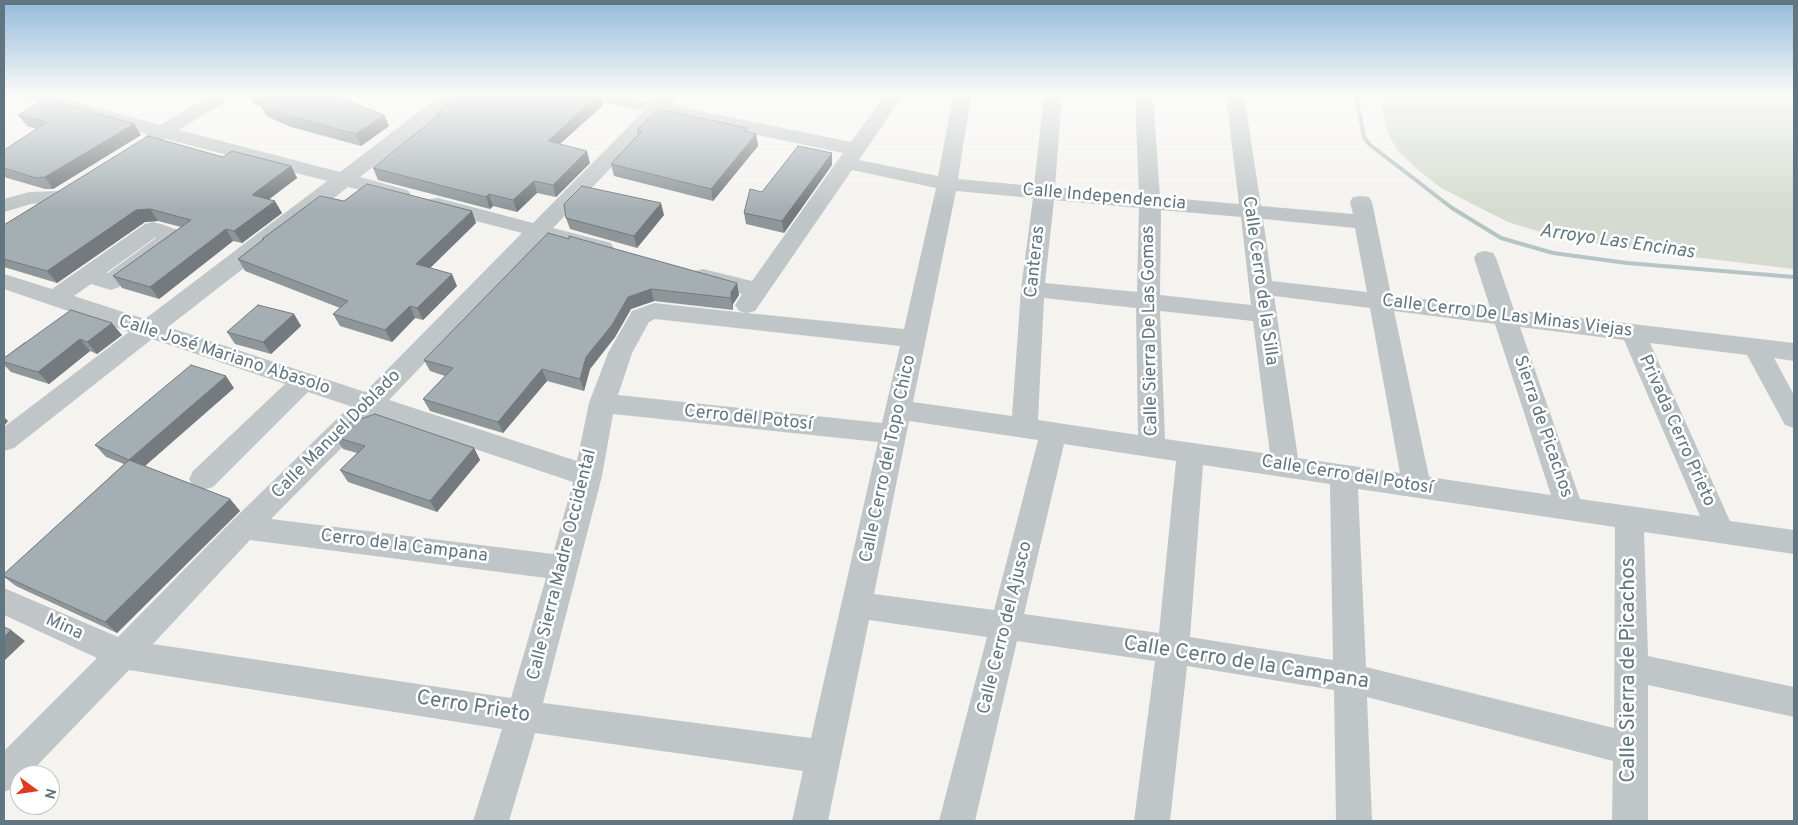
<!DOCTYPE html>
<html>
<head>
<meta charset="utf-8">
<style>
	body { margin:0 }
	#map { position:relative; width:1798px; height:825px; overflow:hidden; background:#f4f3ef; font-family:Overpass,sans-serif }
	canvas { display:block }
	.frame { position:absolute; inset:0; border:5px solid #627681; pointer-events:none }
	.north { position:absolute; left:10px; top:765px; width:50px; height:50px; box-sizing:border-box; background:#fff; border:1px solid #c0c8cd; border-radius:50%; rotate:104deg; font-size:14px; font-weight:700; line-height:20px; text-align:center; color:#627681 }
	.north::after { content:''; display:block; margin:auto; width:18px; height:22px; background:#e33820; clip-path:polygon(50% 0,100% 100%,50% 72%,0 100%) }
</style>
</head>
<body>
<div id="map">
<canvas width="1798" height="825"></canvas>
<div class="frame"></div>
<div class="north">N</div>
</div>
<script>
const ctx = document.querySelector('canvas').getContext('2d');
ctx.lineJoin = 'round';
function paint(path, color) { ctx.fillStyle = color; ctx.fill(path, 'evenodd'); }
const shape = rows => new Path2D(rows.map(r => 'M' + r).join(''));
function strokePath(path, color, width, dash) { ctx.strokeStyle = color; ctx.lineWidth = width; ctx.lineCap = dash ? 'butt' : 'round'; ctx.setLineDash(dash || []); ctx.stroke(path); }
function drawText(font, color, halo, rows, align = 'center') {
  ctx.font = font + ' Overpass,sans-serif'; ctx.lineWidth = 5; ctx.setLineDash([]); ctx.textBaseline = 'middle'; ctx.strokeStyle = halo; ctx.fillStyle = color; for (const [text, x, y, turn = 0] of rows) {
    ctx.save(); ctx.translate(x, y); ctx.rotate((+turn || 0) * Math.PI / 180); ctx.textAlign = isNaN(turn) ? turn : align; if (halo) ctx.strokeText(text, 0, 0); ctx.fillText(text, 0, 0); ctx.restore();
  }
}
paint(shape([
	[1380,95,1794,95,1794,269,1643,251,1557,237,1508,222,1441,188,1418,170,1398,151,1387,132]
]), '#d5dbd0');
strokePath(shape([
	[1356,95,1364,137,1369,144,1452,208,1501,238,1553,253,1627,263,1794,277]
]), '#b6c4c6', 4);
paint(shape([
	[22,95,51,95,160,125,210,95,232,95,230,99,179,130,340,172,441,95,462,95,460,99,360,177,407,190,411,194,407,198,400,200,348,187,168,327,365,392,522,233,430,209,427,204,430,199,438,198,533,223,644,111,587,99,585,95,621,95,653,102,660,95,679,95,671,105,851,142,885,95,903,95,859,160,938,176,953,95,971,95,958,179,1034,186,1044,95,1062,95,1055,187,1139,195,1135,95,1153,95,1160,197,1239,204,1226,95,1244,95,1261,206,1353,214,1350,202,1353,197,1361,196,1369,197,1372,202,1391,295,1490,307,1474,258,1477,253,1485,251,1493,253,1496,258,1514,310,1794,343,1794,361,1774,358,1794,395,1794,428,1785,425,1747,355,1650,343,1730,521,1794,530,1794,554,1644,532,1648,656,1794,687,1794,717,1648,685,1648,821,1612,821,1613,761,1367,697,1372,821,1336,821,1334,690,1187,666,1170,821,1134,821,1155,661,1017,641,975,821,939,821,987,637,869,620,828,821,792,821,803,771,535,733,509,821,473,821,502,729,129,670,28,775,20,775,20,783,16,787,4,792,4,751,97,658,4,615,4,588,118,637,234,519,350,406,308,392,213,487,203,490,193,487,189,479,193,471,285,384,152,339,14,448,4,451,4,427,129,332,4,289,4,274,52,289,145,224,153,222,161,224,181,231,184,236,181,241,119,287,111,290,91,284,74,296,145,319,327,181,166,139,155,143,148,141,145,137,147,134,24,99,22,95],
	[662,115,843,153,752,281,703,269,695,271,692,276,695,281,742,294,735,305,739,311,746,313,654,303,632,311,608,353,589,403,577,461,389,400,543,239,603,255,611,253,614,248,611,243,553,228,662,115],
	[852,170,936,188,904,329,747,313,755,311,852,170],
	[956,191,1033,198,1021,289,1012,416,913,402,956,191],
	[1054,200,1139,208,1137,292,1045,283,1054,200],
	[1161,210,1241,217,1251,305,1160,295,1161,210],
	[1263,219,1355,228,1367,292,1272,281,1263,219],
	[156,238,108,273,106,273,156,237,156,238],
	[1274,296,1370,308,1400,473,1298,458,1274,296],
	[1044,298,1136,308,1138,435,1038,420,1044,298],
	[1160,311,1253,321,1270,454,1165,439,1160,311],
	[1394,311,1495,324,1551,495,1429,477,1394,311],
	[655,319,900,346,882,423,618,395,632,353,649,322,655,319],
	[1520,327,1624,340,1700,516,1580,499,1520,327],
	[613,414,878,442,811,738,543,703,602,476,613,414],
	[374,415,573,482,553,554,271,519,374,415],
	[909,421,1038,440,994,610,874,594,909,421],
	[1064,444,1176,461,1159,633,1024,614,1064,444],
	[1203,465,1330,484,1333,660,1190,637,1203,465],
	[1358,489,1615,527,1614,728,1366,667,1358,489],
	[250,540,546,578,511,698,153,644,250,540],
	[59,191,66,193,70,197,66,201,31,204,4,212,4,199,29,192,59,191]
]), '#c0c5c7');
paint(shape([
	[249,95,336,95,335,96,384,115,389,126,361,146,291,127,266,116,261,106,254,104],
	[603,105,560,144,590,163,556,197,537,193,517,212,493,206,490,209,378,180,373,168,437,117,436,114],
	[18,115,141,135,53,189,45,189,4,177,4,150,37,129,27,126],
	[637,130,747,132,756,134,758,146,713,201,614,176,611,164,638,135],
	[223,157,291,166,297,178,269,199,282,213,242,243,233,241,159,299,122,288,113,276,181,227,158,221,145,222,57,283,4,267,4,225],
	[832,165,784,233,746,224,744,213,762,192],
	[344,201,476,223,430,268,457,286,423,320,415,318,392,342,340,326,333,314,340,308,245,271,238,259,263,240,262,239],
	[664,215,637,248,570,229,566,218],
	[548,233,739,295,733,304,733,310,654,301,631,309,615,337,590,369,584,391,547,381,503,433,430,411,423,399,445,376,430,371,424,360],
	[294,314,301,326,271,354,235,344,227,332],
	[122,335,97,354,90,351,49,384,11,372,4,365,4,358,25,342],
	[234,388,145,466,230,499,240,511,117,633,16,586,4,577,4,574,124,464,106,457,95,445],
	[335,437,474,448,480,460,437,512,348,482,340,470,357,453,343,449]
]), '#8e969a');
paint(shape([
	[598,95,600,95,603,105,551,152,548,141],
	[384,115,389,126,361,146,356,134],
	[134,124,141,135,53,189,45,177],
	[756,134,758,146,713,201,711,189],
	[587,151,590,163,556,197,553,185],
	[832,153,832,165,784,233,782,221],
	[291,166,297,178,259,207,252,195],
	[534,181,537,193,517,212,513,200],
	[489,194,493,206,490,209,486,197],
	[275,201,282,213,242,243,234,231],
	[661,203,664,215,637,248,634,236],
	[150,209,158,221,145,222,57,283,47,271,136,210],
	[472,211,476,223,422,276,416,264],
	[226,229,233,241,159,299,150,287],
	[452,274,457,286,423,320,417,308],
	[737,283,739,295,733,304,733,310,731,298,731,292],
	[651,289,654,301,631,309,615,337,590,369,584,391,580,379,586,357,628,297],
	[410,306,415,318,392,342,385,330],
	[294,314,301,326,271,354,263,342],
	[112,323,122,335,97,354,87,342],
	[80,339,90,351,49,384,38,372],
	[542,369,547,381,503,433,498,422],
	[226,376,234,388,139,471,129,460],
	[4,417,8,421,4,426],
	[474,448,480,460,437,512,430,501],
	[230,499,240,511,117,633,105,622],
	[11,630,25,641,4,661,4,637]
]), '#747a7d');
const building = shape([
	[255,95,333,95,384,115,356,134,285,115,260,105,269,99,255,95],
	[459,95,598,95,548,141,587,151,553,185,534,181,513,200,489,194,486,197,373,168,440,114,436,114,459,95],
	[46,99,134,124,45,177,36,178,4,168,4,150,47,122,18,115,46,99],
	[658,109,747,128,744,131,756,134,711,189,611,164,642,131,637,130,658,109],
	[148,136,223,157,232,151,291,166,252,195,275,201,234,231,226,229,150,287,113,276,191,220,150,209,136,210,47,271,4,259,4,225,148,136],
	[798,146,832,153,782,221,744,213,750,189,762,192,798,146],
	[367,184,472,211,416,264,452,274,417,308,410,306,385,330,333,314,348,301,238,259,264,239,262,239,320,196,344,201,367,184],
	[582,186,661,203,634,236,566,218,564,204,582,186],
	[548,233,569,239,569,236,737,283,731,292,731,298,651,289,628,297,612,325,586,357,580,379,542,369,498,422,423,399,453,368,424,360,548,233],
	[258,305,294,314,263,342,227,332,258,305],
	[71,310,112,323,87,342,80,339,38,372,4,362,4,358,71,310],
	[191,365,226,376,129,460,95,445,191,365],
	[375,414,474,448,430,501,340,470,365,446,335,437,349,423,375,414],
	[129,460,230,499,105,622,4,576,4,574,129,460],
	[4,627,11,630,4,637,4,627]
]);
paint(building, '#a5afb3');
strokePath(building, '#747a7d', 1);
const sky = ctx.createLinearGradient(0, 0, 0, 210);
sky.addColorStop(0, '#94bada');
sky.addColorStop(0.45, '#fafaf8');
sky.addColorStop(1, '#fafaf800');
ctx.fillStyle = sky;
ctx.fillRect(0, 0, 1798, 210);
drawText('18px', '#627681', '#fff', [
	["Calle Independencia",1104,198,5],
	["Canteras",1036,262,-84],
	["Calle Cerro de la Silla",1259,281,82],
	["Calle Cerro De Las Minas Viejas",1507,317,7],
	["Calle Sierra De Las Gomas",1151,331,-91],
	["Calle José Mariano Abasolo",224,356,18],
	["Cerro del Potosí",748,419,6],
	["Sierra de Picachos",1542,427,71],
	["Privada Cerro Prieto",1676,431,66],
	["Calle Manuel Doblado",337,435,-45],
	["Calle Cerro del Topo Chico",889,459,-78],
	["Calle Cerro del Potosí",1347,476,9],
	["Cerro de la Campana",404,547,7],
	["Calle Sierra Madre Occidental",563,565,-76],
	["Mina",64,628,24],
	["Calle Cerro del Ajusco",1006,628,-76]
]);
drawText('italic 19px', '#5e797f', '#fff', [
	["Arroyo Las Encinas",1617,243,8]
]);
drawText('21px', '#627681', '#fff', [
	["Calle Cerro de la Campana",1246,664,9],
	["Calle Sierra de Picachos",1630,670,-90],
	["Cerro Prieto",473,708,9]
]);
</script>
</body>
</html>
